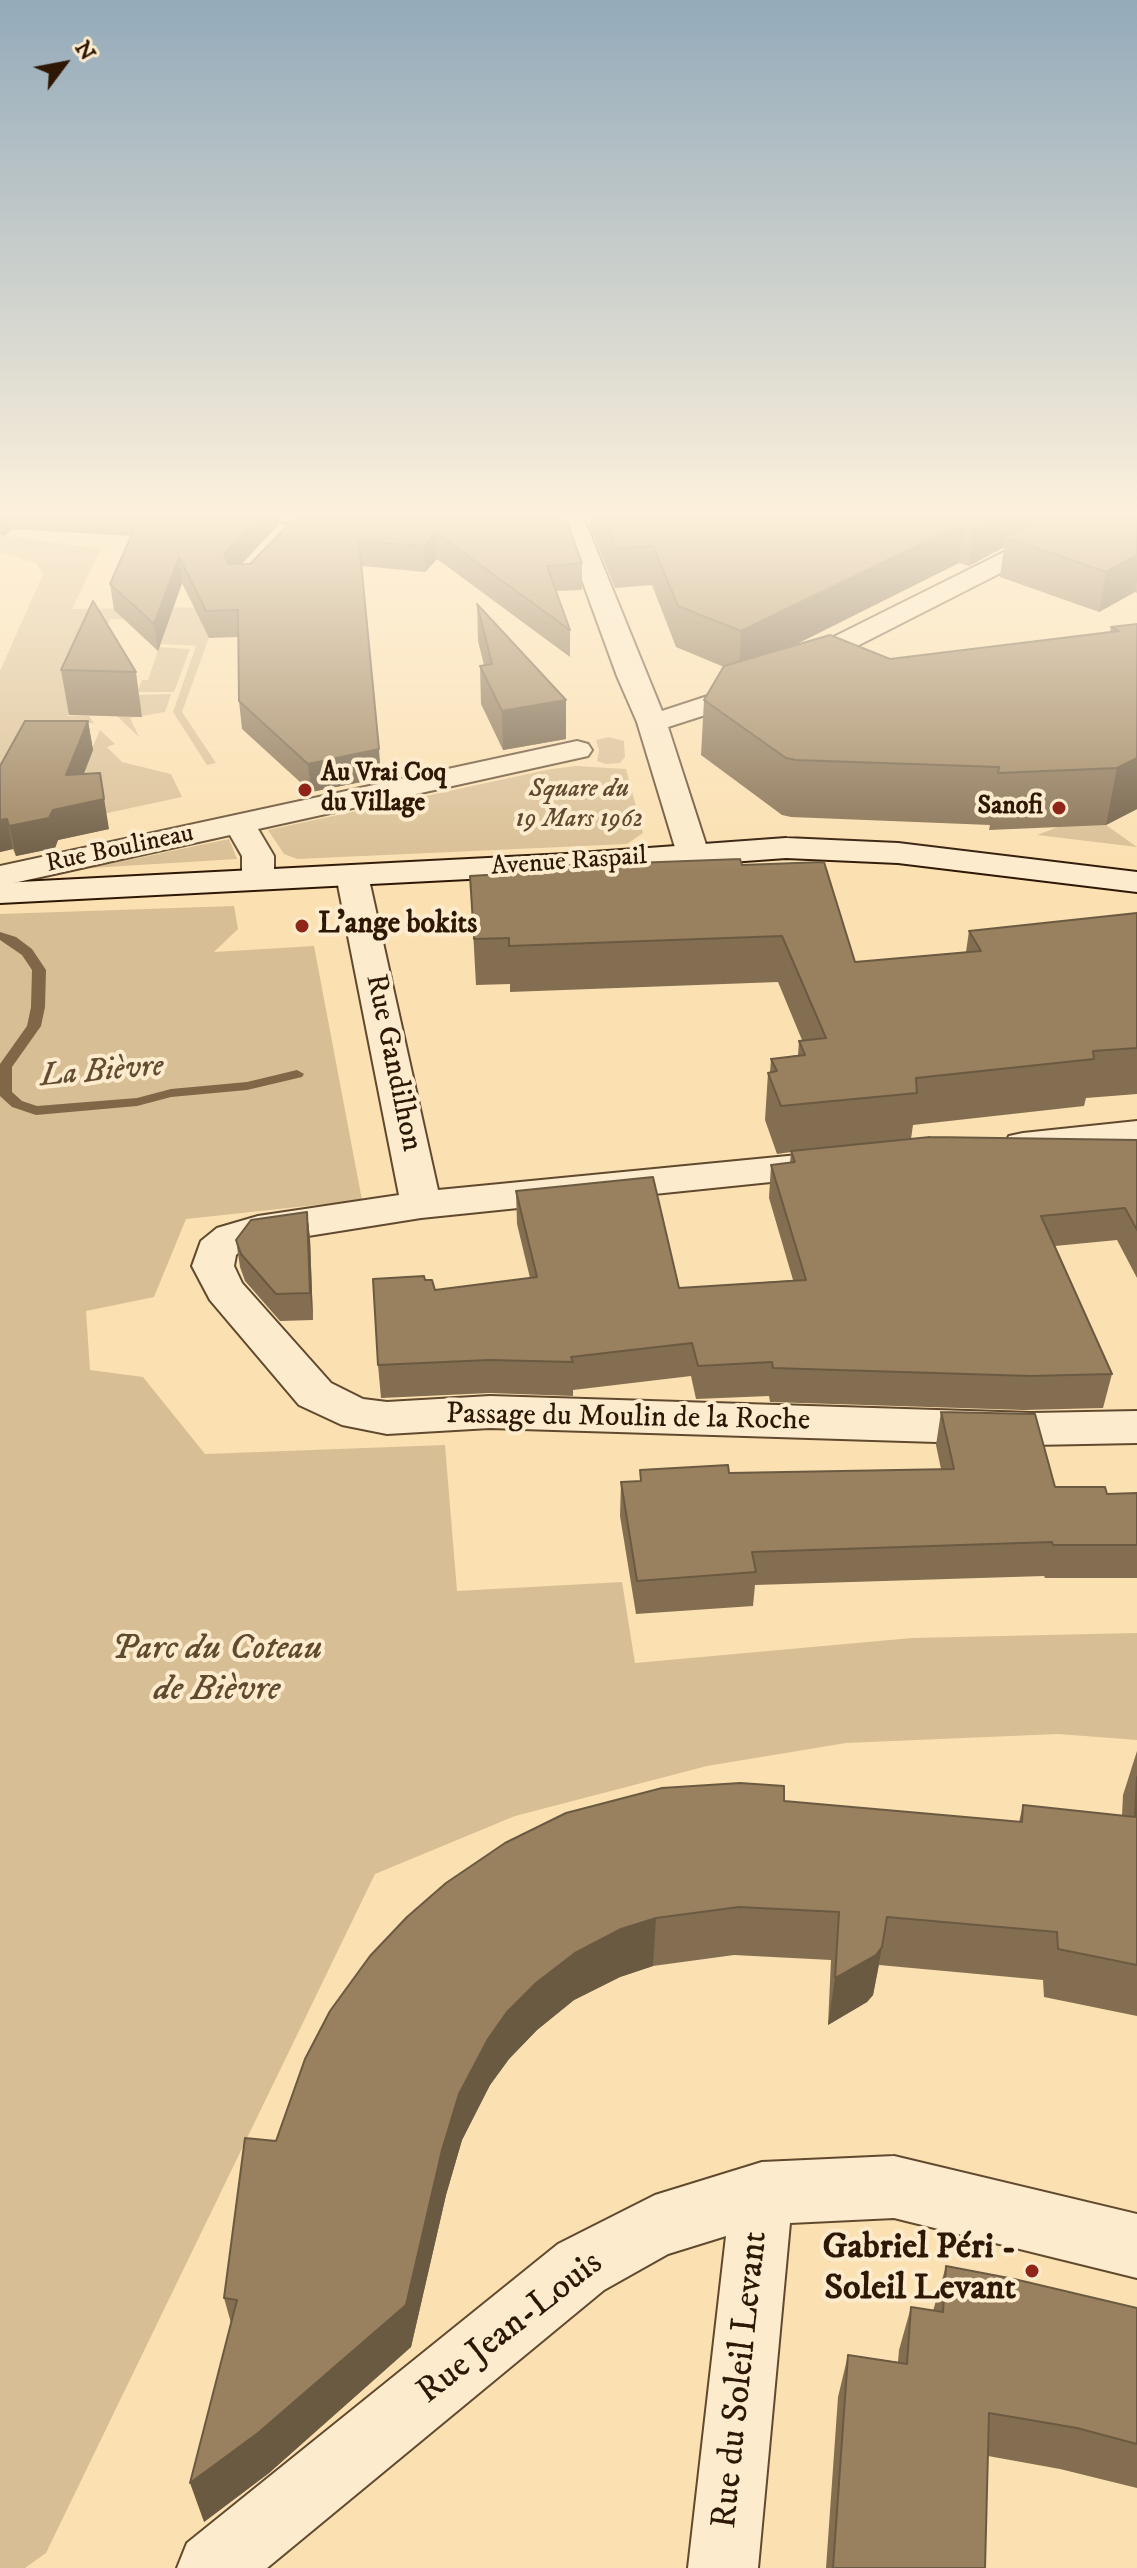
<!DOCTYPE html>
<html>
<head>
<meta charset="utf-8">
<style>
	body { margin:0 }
	#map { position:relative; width:1137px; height:2568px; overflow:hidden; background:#fbe0b1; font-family:"IM FELL DW Pica",serif }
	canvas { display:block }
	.north { position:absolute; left:24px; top:24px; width:80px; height:80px; -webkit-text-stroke:6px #fcebcc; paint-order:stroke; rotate:58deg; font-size:22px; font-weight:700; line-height:32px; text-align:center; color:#2e1704 }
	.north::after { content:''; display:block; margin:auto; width:28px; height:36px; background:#2e1704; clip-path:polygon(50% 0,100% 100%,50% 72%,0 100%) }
</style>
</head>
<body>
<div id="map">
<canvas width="1137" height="2568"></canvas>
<div class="north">N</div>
</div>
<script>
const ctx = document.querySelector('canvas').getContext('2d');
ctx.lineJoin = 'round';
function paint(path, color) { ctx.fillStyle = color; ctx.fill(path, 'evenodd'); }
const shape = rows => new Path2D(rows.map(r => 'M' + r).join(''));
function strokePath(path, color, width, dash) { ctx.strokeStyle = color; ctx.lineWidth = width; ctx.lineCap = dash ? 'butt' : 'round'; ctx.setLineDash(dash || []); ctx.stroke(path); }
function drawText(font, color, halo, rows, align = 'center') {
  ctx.font = font + ' "IM FELL DW Pica",serif'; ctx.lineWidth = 8; ctx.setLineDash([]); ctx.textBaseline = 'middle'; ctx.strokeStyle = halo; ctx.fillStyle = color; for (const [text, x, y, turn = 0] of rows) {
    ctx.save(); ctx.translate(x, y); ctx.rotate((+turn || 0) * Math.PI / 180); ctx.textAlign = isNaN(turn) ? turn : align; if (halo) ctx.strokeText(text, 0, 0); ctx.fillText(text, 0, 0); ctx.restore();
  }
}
paint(shape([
	[0,535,101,549,72,609,220,607,182,712,216,763,207,765,173,712,196,646,161,644,169,620,110,619,68,716,89,716,94,723,24,723,0,775,0,671,43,574,36,563,0,552],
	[159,647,190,649,174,692,137,692,142,680,148,680],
	[171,694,165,712,130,718,139,737,117,716,127,716,136,695],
	[100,730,115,744,107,747,122,762,171,774,182,797,89,817,73,792],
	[609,737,624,741,625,757,620,763,606,764,597,761,599,750,596,740],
	[576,766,626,769,643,833,627,844,297,859,284,854,268,830,551,769],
	[1063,825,1106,825,1137,847,1037,835],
	[229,839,237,859,90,868],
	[234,906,238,929,214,952,314,946,362,1200,186,1219,154,1297,86,1311,90,1370,143,1377,205,1454,445,1445,457,1591,622,1582,635,1663,912,1638,1137,1633,1137,1740,1058,1734,846,1743,707,1766,515,1816,375,1874,46,2553,25,2568,0,2568,0,914]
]), '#d8be94');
paint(shape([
	[0,932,16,937,32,949,46,970,45,1007,41,1026,12,1067,12,1092,22,1101,37,1106,137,1098,171,1089,247,1082,297,1070,304,1074,302,1077,247,1090,171,1097,137,1106,36,1115,12,1107,0,1096,0,1064,27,1026,31,1007,32,970,22,955,0,940,0,932]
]), '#7f6748');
const street = shape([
	[260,514,342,514,360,517,363,522,360,527,351,529,272,521,263,519,260,514],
	[558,514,582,514,662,711,729,689,1006,551,1068,514,1095,514,1097,517,1094,522,1024,561,749,701,668,727,709,854,704,861,693,864,682,861,677,854,637,722,617,676,558,514],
	[577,741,588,744,592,750,588,756,258,829,274,856,274,879,270,886,258,889,246,886,242,879,242,856,230,835,0,886,0,866,577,741],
	[352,865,364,868,368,875,438,1190,829,1152,843,1155,849,1164,843,1173,829,1176,421,1218,245,1246,236,1255,234,1266,242,1283,331,1383,363,1399,387,1402,490,1396,1032,1413,1137,1411,1137,1443,1032,1445,490,1428,387,1434,342,1425,299,1405,210,1300,192,1266,201,1241,217,1228,258,1216,399,1195,336,875,340,868,352,865],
	[1137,1121,1137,1145,1023,1157,1009,1154,1004,1145,1009,1136,1023,1133,1137,1121],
	[894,2156,1137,2214,1137,2278,894,2218,790,2223,758,2568,688,2568,726,2236,668,2254,604,2290,267,2568,177,2568,187,2543,558,2244,655,2195,762,2162,894,2156]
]);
const secondary = shape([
	[786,838,898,843,1137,872,1137,892,898,863,786,858,566,874,0,903,0,883,566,854,786,838]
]);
strokePath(street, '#61492f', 4);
strokePath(secondary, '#2e1704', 4);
paint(street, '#fcebcc');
paint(secondary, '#fcebcc');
paint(shape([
	[0,514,277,514,278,525,242,564,250,564,299,514,564,514,582,563,582,590,556,591,570,630,570,657,437,559,425,572,362,566,381,778,311,792,242,729,239,701,238,637,209,638,182,583,158,651,114,610,110,584,131,536,12,529,5,536,0,535],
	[590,514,1137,514,1137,593,1135,592,1099,612,1000,577,1004,547,969,566,959,563,791,646,890,659,1110,632,1111,627,1137,624,1137,809,1106,825,989,830,990,825,791,817,782,815,701,755,704,700,724,667,676,647,652,585,615,588,590,527],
	[477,604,566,700,566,739,503,750,481,704,480,666,484,665,478,641],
	[61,670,136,672,142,717,69,715],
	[88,721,93,750,83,774,109,829,58,840,55,848,16,856,13,849,0,852,0,766],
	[742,865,855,962,966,952,969,931,1137,913,1137,1094,1086,1098,1084,1106,913,1125,911,1139,1137,1140,1137,1278,1117,1240,1055,1246,1112,1374,1103,1408,1024,1410,770,1402,769,1396,696,1399,691,1376,573,1390,573,1396,490,1393,381,1398,378,1365,425,1280,435,1290,530,1278,517,1224,516,1191,679,1288,793,1280,769,1198,771,1165,790,1163,791,1152,777,1154,765,1120,768,1073,770,1072,771,1059,798,1055,799,1041,802,1040,778,982,510,992,510,984,476,985,470,876,502,874,502,868],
	[307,1212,310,1239,313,1320,280,1321,245,1281,240,1267,236,1240],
	[941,1412,1055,1487,1107,1494,1137,1493,1137,1578,1045,1578,1044,1576,755,1585,753,1606,636,1614,620,1516,621,1482,640,1481,640,1470,729,1473,941,1469,936,1445],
	[1137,1751,1137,2016,1044,1997,1043,1980,879,1965,873,1995,867,2002,828,2025,831,1960,734,1955,653,1966,620,1977,574,2000,537,2030,509,2059,490,2085,462,2140,446,2195,411,2347,269,2473,204,2522,231,2323,224,2298,276,2141,784,1801,1019,1822,1023,1805,1122,1816,1123,1795],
	[946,2266,1137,2308,1137,2488,1060,2469,988,2456,985,2568,826,2568,838,2397,848,2355,898,2362,899,2350,911,2307,933,2311]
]), '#846e51');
paint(shape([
	[1,514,9,514,12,529,5,536],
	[262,514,277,514,278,525,226,580,224,554],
	[999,514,1063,514,1005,537,1004,547,969,566,974,527],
	[964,523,959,563,739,673,741,631],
	[436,533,437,559,425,572,424,546],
	[1137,555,1137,580,1135,592,1099,612,1106,572],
	[179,557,182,583,158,651,154,624],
	[566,700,566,739,503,750,502,711],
	[88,721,93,750,72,805,66,775],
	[379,749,381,778,311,792,308,764],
	[1137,758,1137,809,1106,825,1117,768],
	[100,773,109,829,58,840,55,848,16,856,9,826],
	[7,819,13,849,0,852,0,820],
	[307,1212,310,1239,313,1320,310,1293],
	[656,1918,653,1966,620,1977,574,2000,537,2030,509,2059,490,2085,462,2140,446,2195,411,2347,269,2473,204,2522,190,2483,442,2150,459,2094,488,2039,507,2012,536,1983,575,1953,621,1929],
	[882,1947,873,1995,867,2002,828,2025,835,1978]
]), '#6b5a42');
const building = shape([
	[147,514,262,514,224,554,228,564,250,564,299,514,397,514,514,526,525,523,531,516,529,514,564,514,582,563,547,566,570,630,436,533,424,546,359,541,379,749,308,764,239,701,238,610,206,611,179,557,154,624,110,584,135,527,147,514],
	[601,514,999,514,974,527,964,523,741,631,678,606,653,546,616,548,601,514],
	[1051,514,1137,514,1137,555,1106,572,1005,537,1051,514],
	[93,601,136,672,61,670,93,601],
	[477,604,566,700,502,711,480,666,492,664,477,604],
	[1137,624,1137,758,1117,768,998,773,999,767,796,760,786,758,704,700,724,666,830,635,890,659,1119,631,1111,627,1137,624],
	[25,721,88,721,66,775,100,773,104,799,53,810,49,818,9,826,7,819,0,820,0,766,25,721],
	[740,859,742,865,824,862,855,962,981,951,969,931,1137,913,1137,1048,1093,1051,1094,1059,916,1078,917,1093,781,1106,768,1073,777,1071,771,1059,805,1055,799,1041,826,1038,782,936,509,946,509,938,474,939,470,876,503,874,502,868,740,859],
	[930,1137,1137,1140,1137,1230,1125,1208,1041,1216,1112,1374,1031,1376,773,1368,772,1362,698,1366,692,1343,571,1357,573,1362,489,1360,378,1365,373,1279,424,1276,425,1280,432,1280,435,1290,537,1277,516,1191,653,1177,679,1288,806,1280,771,1165,795,1162,791,1151,930,1137],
	[307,1212,310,1293,276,1294,241,1254,236,1240,251,1220,307,1212],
	[941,1412,1035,1414,1055,1487,1105,1487,1107,1494,1137,1493,1137,1545,1053,1545,1052,1542,752,1552,756,1572,637,1581,621,1482,641,1481,640,1470,728,1465,729,1473,954,1469,941,1412],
	[1137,1777,1137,1965,1058,1949,1057,1932,887,1917,882,1947,876,1955,835,1978,839,1912,739,1907,656,1918,621,1929,575,1953,536,1983,507,2012,488,2039,459,2094,442,2150,406,2305,258,2433,190,2483,237,2300,224,2298,245,2138,276,2141,305,2059,330,2011,370,1956,407,1917,446,1883,505,1843,566,1813,662,1788,740,1783,784,1786,784,1801,1022,1822,1023,1805,1135,1817,1137,1777],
	[946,2266,1014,2279,1137,2308,1137,2444,1077,2428,989,2413,985,2568,833,2568,848,2355,907,2364,911,2307,943,2312,946,2266]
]);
paint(building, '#99805e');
strokePath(building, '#6b5a42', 2);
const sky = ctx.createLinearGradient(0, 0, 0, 873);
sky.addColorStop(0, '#93aaba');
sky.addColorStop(0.59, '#fdf1dc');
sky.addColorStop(1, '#fdf1dc00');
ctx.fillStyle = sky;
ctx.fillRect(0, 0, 1137, 873);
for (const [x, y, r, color] of [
	[305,790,8,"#8f2418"],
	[1059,808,8,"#8f2418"],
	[302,926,8,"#8f2418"],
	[1032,2271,8,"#8f2418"]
]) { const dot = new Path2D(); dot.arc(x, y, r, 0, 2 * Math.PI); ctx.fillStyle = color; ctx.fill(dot); strokePath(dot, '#fcebcc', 3); }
drawText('bold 26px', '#2e1704', '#fcebcc', [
	["Au Vrai Coq",321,775],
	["du Village",321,805],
	["Sanofi",1043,808,"right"]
], 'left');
drawText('italic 26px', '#61492f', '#fcebcc', [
	["Square du",579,791],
	["19 Mars 1962",579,821]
]);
drawText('26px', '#2e1704', '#fcebcc', [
	["Rue Boulineau",120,850,-12],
	["Avenue Raspail",569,863,-4]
]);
drawText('bold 30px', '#2e1704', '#fcebcc', [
	["L'ange bokits",318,926]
], 'left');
drawText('30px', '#2e1704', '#fcebcc', [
	["Rue Gandilhon",392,1063,78],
	["Passage du Moulin de la Roche",628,1419,1]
]);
drawText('italic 32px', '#644c32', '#fcebcc', [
	["La Bièvre",102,1073,-5]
]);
drawText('italic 36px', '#61492f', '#fcebcc', [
	["Parc du Coteau",217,1651],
	["de Bièvre",217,1692]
]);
drawText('bold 36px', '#2e1704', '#fcebcc', [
	["Gabriel Péri -",1016,2250],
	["Soleil Levant",1016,2291]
], 'right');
drawText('36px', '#2e1704', '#fcebcc', [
	["Rue Jean-Louis",511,2329,-38],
	["Rue du Soleil Levant",742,2380,-84]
]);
</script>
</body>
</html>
